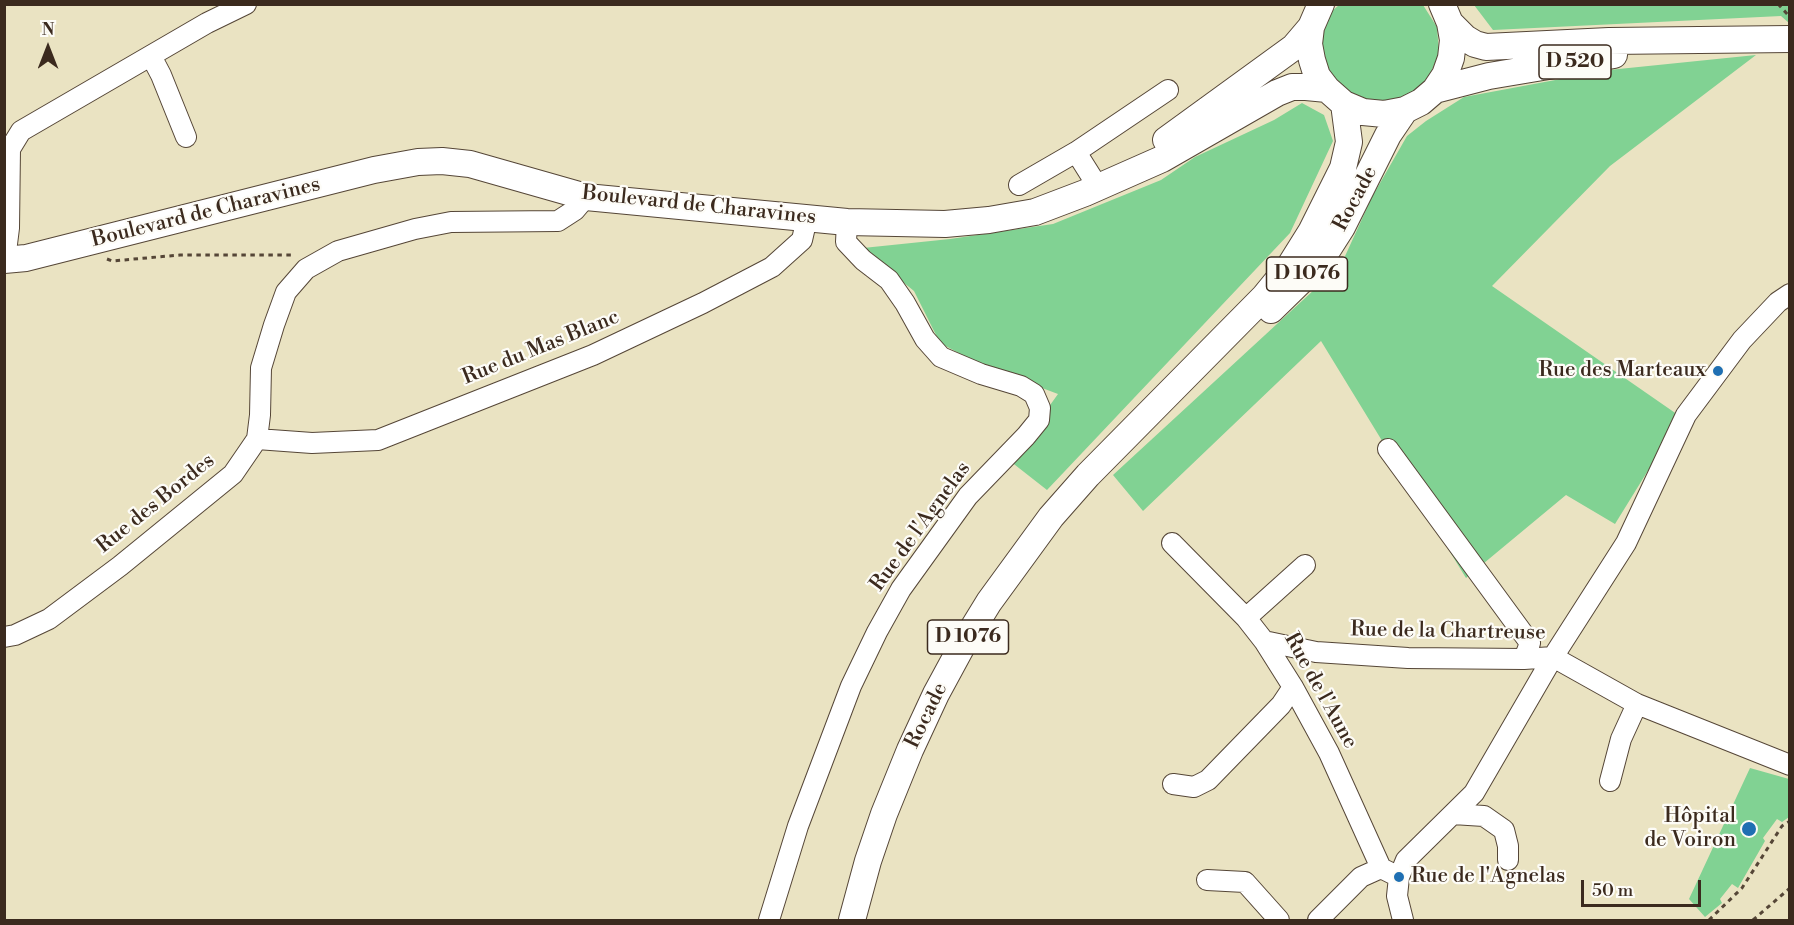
<!DOCTYPE html>
<html>
<head>
<meta charset="utf-8">
<style>
	body { margin:0 }
	#map { position:relative; width:1794px; height:925px; overflow:hidden; background:#eae3c2; font-family:"Libre Bodoni",serif }
	canvas { display:block }
	.frame { position:absolute; inset:0; border:6px solid #3b2a1e; pointer-events:none }
	.north { position:absolute; left:18px; top:18px; width:60px; height:60px; -webkit-text-stroke:4px #fdfcf7; paint-order:stroke; rotate:0deg; font-size:16px; font-weight:700; line-height:24px; text-align:center; color:#3b2a1e }
	.north::after { content:''; display:block; margin:auto; width:21px; height:27px; background:#3b2a1e; clip-path:polygon(50% 0,100% 100%,50% 72%,0 100%) }
	.scale { position:absolute; left:1581px; top:880px; width:120px; height:27px; box-sizing:border-box; border:3px solid #3b2a1e; border-top:0; padding-left:8px; font-size:18px; line-height:21px; white-space:nowrap; color:#3b2a1e; -webkit-text-stroke:4px #fdfcf7; paint-order:stroke }
</style>
</head>
<body>
<div id="map">
<canvas width="1794" height="925"></canvas>
<div class="frame"></div>
<div class="north">N</div>
<div class="scale">50 m</div>
</div>
<script>
const ctx = document.querySelector('canvas').getContext('2d');
ctx.lineJoin = 'round';
function paint(path, color) { ctx.fillStyle = color; ctx.fill(path, 'evenodd'); }
const shape = rows => new Path2D(rows.map(r => 'M' + r).join(''));
function strokePath(path, color, width, dash) { ctx.strokeStyle = color; ctx.lineWidth = width; ctx.lineCap = dash ? 'butt' : 'round'; ctx.setLineDash(dash || []); ctx.stroke(path); }
function drawText(font, color, halo, rows, align = 'center') {
  ctx.font = font + ' "Libre Bodoni",serif'; ctx.lineWidth = 4.5; ctx.setLineDash([]); ctx.textBaseline = 'middle'; ctx.strokeStyle = halo; ctx.fillStyle = color; for (const [text, x, y, turn = 0] of rows) {
    ctx.save(); ctx.translate(x, y); ctx.rotate((+turn || 0) * Math.PI / 180); ctx.textAlign = isNaN(turn) ? turn : align; if (halo) ctx.strokeText(text, 0, 0); ctx.fillText(text, 0, 0); ctx.restore();
  }
}
paint(shape([
	[1339,5,1423,5,1437,27,1439,53,1429,77,1410,95,1385,103,1359,99,1337,85,1324,62,1322,36,1331,12],
	[1474,5,1789,5,1789,23,1781,16,1493,30],
	[1756,55,1610,166,1492,286,1681,417,1615,524,1566,495,1466,578,1321,341,1143,511,1113,475,1341,265,1372,197,1407,136,1426,121,1464,97,1609,70],
	[1302,103,1324,115,1333,141,1290,233,1047,490,1010,461,1058,394,981,365,940,343,914,291,867,253,863,248,950,239,1053,224,1161,180,1195,157,1274,120],
	[1750,768,1789,779,1789,817,1782,822,1777,819,1763,838,1765,841,1738,888,1732,884,1720,899,1722,903,1705,917,1689,899]
]), '#81d293');
const minor = shape([
	[151,56,161,75,186,137],
	[1076,152,1098,187],
	[1019,185,1076,152,1168,90],
	[5,260,9,228,10,149,21,131,207,23,246,4],
	[257,439,312,443,378,440,593,355,703,303,772,267,802,240,807,218],
	[1388,449,1530,643,1524,659],
	[1172,543,1246,618,1264,641,1293,687,1329,753,1381,868,1399,877],
	[1246,618,1305,565],
	[4,637,15,635,49,619,120,566,233,474,257,439,260,415,261,368,274,325,286,292,306,269,338,251,415,229,451,222,558,221,575,210,586,197],
	[1264,641,1316,652,1408,658,1524,659,1553,657,1637,704,1790,765],
	[1610,781,1621,739,1637,704],
	[1173,784,1194,787,1208,780,1281,705,1293,687],
	[1453,814,1484,816,1504,830,1508,846,1508,860],
	[1207,880,1245,882,1279,920],
	[769,920,798,826,851,686,877,632,901,589,968,496,1026,436,1039,420,1040,408,1034,394,1021,386,981,374,941,357,925,339,905,303,889,280,863,260,846,242,847,222],
	[1318,920,1361,877,1381,868],
	[1403,920,1397,896,1399,877,1406,860,1474,793,1553,657,1626,543,1686,415,1742,340,1778,302,1790,294]
]);
const major = shape([
	[1321,4,1311,27,1309,44,1312,60,1317,76,1327,89,1344,104,1363,112,1384,114,1405,110,1421,102,1435,90,1445,75,1451,58,1453,40,1450,23,1442,4],
	[1450,23,1465,38,1475,44,1486,47,1609,41,1790,39],
	[1435,90,1489,76,1614,55],
	[1166,140,1294,47,1311,27],
	[4,260,26,258,374,170,418,162,442,161,470,164,586,197,847,222,945,224,989,220,1035,212,1085,193,1162,159,1277,93,1292,87,1306,87,1327,89],
	[1271,310,1312,270,1328,249,1342,227,1388,135,1405,110],
	[852,920,868,861,884,814,910,750,936,694,962,646,989,602,1051,517,1088,475,1264,297,1291,264,1311,232,1343,168,1349,142,1344,104]
]);
strokePath(minor, '#554637', 22);
strokePath(major, '#554637', 28);
strokePath(shape([
	[1778,4,1790,17],
	[107,259,112,261,180,255,294,255],
	[1709,920,1742,888,1782,826,1790,821],
	[1753,920,1790,888]
]), '#554637', 3, [4.5, 4.5]);
strokePath(minor, '#fff', 20);
strokePath(major, '#fff', 26);
for (const [x, y, r, color] of [
	[1718,371,6,"#1f6fb2"],
	[1749,829,8,"#1f6fb2"],
	[1399,877,6,"#1f6fb2"]
]) { const dot = new Path2D(); dot.arc(x, y, r, 0, 2 * Math.PI); ctx.fillStyle = color; ctx.fill(dot); strokePath(dot, '#fdfcf7', 2); }
for (const [x, y, w] of [
	[1575,62,72],
	[1307,274,81],
	[968,637,81]
]) { const box = new Path2D(); box.roundRect(x - w / 2, y - 17, w, 34, 4.5); ctx.fillStyle = '#fdfcf7'; ctx.fill(box); strokePath(box, '#3b2a1e', 1.5); }
drawText('bold 20px', '#3b2a1e', null, [
	["D 520",1575,62],
	["D 1076",1307,274],
	["D 1076",968,637]
]);
drawText('21px', '#3b2a1e', '#fdfcf7', [
	["Rocade",1356,199,-62],
	["Boulevard de Charavines",699,206,6],
	["Boulevard de Charavines",206,213,-14],
	["Rue du Mas Blanc",541,348,-22],
	["Rue des Bordes",156,504,-39],
	["Rue de l'Agnelas",921,527,-54],
	["Rue de la Chartreuse",1448,632,1],
	["Rue de l'Aune",1320,691,61],
	["Rocade",927,716,-64]
]);
drawText('21px', '#3b2a1e', '#fdfcf7', [
	["Rue des Marteaux",1706,371],
	["Hôpital",1736,817],
	["de Voiron",1736,841],
	["Rue de l'Agnelas",1411,877,"left"]
], 'right');
</script>
</body>
</html>
